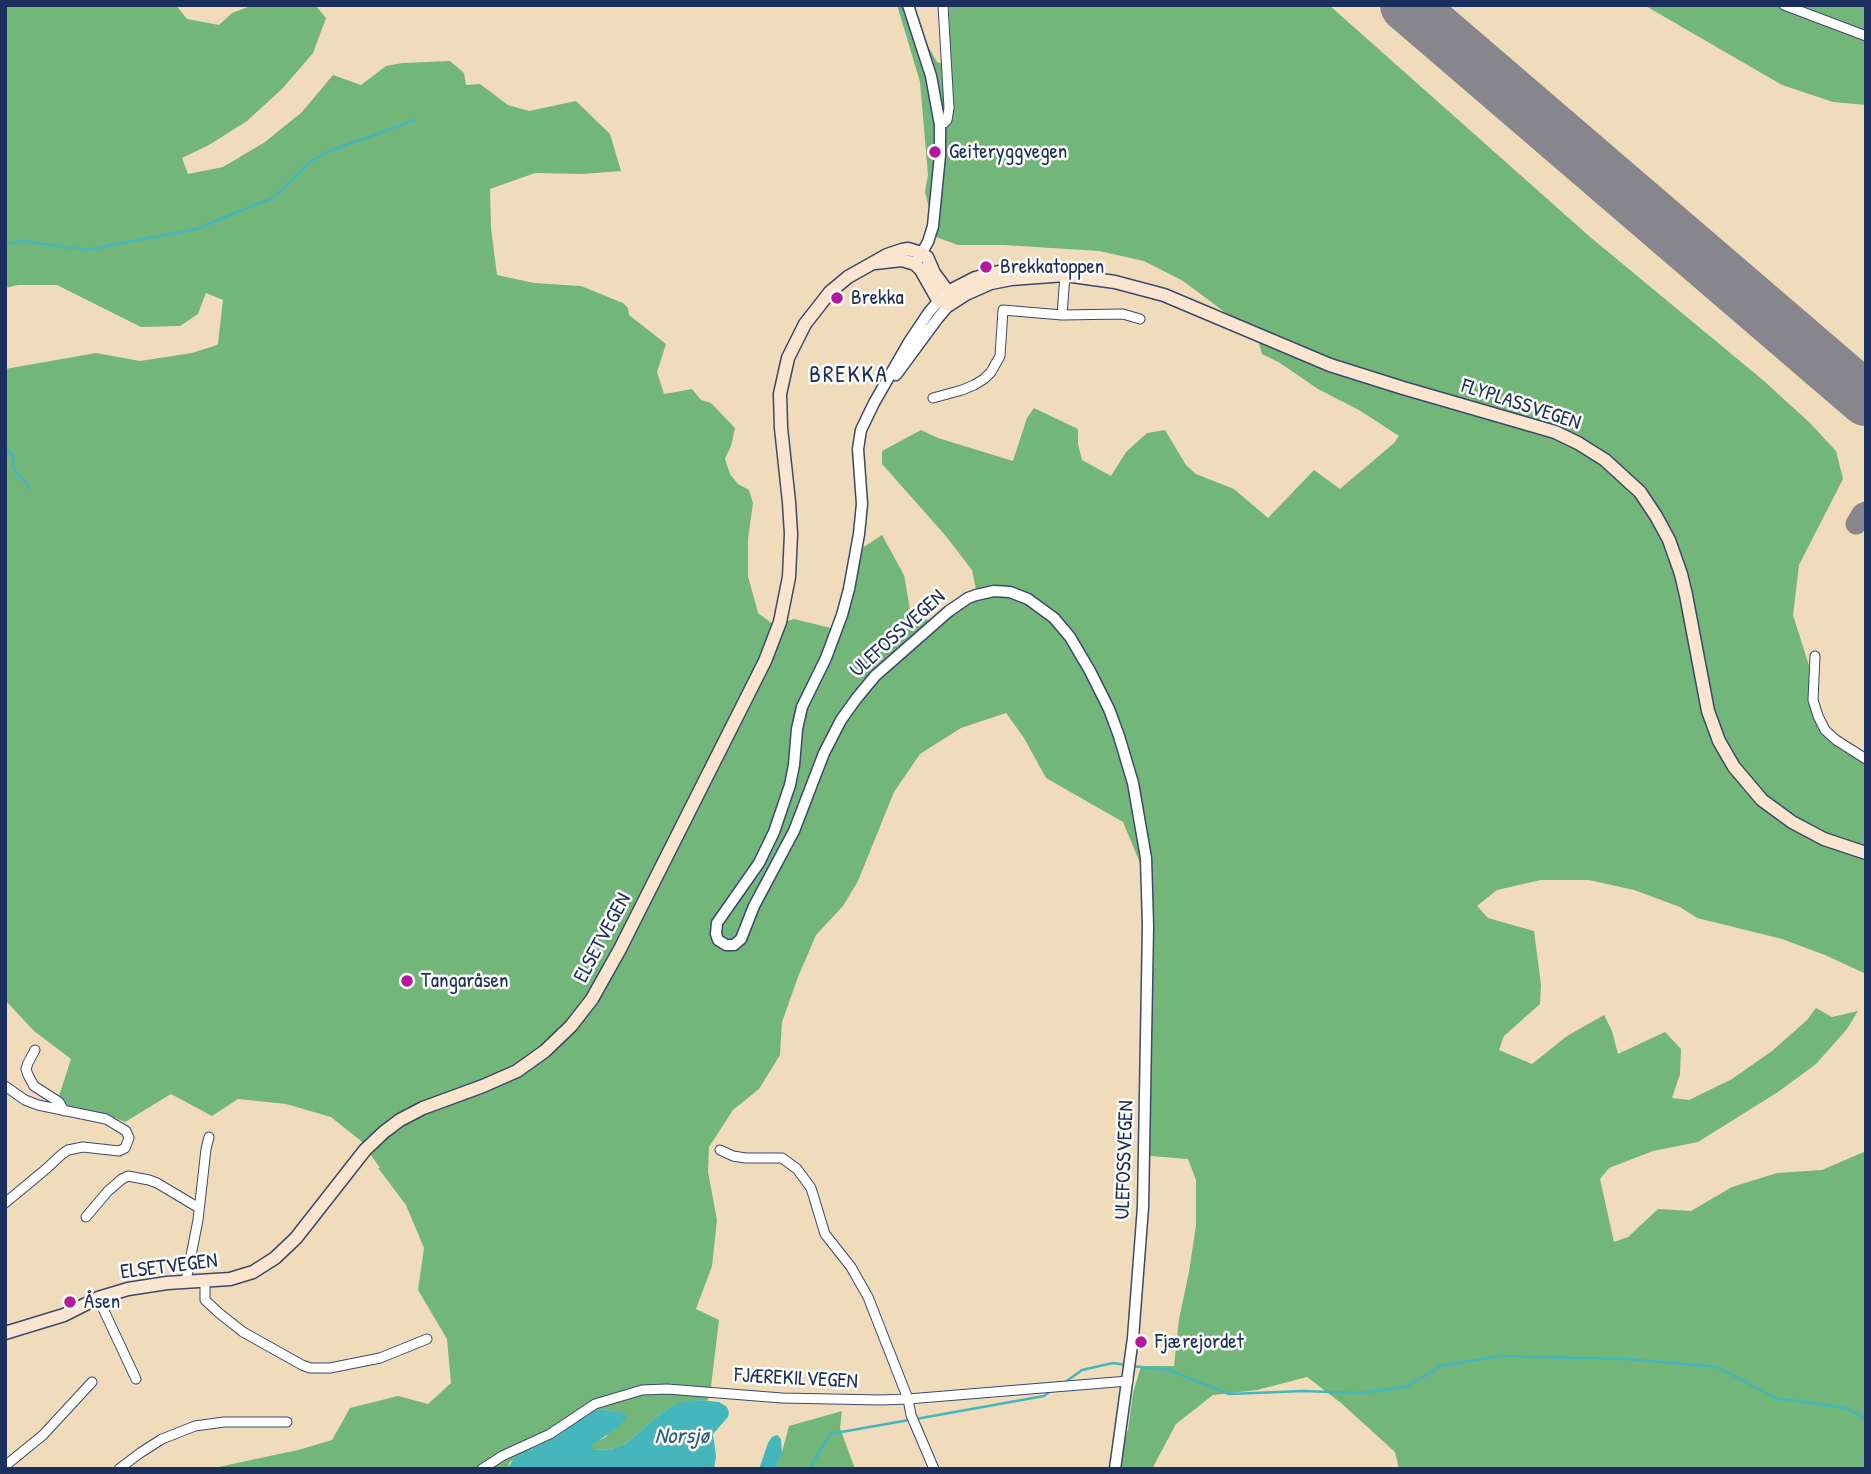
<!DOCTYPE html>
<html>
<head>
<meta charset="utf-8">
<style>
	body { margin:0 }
	#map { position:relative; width:1871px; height:1474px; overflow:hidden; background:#f0dcbb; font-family:"Patrick Hand",sans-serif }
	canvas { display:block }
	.frame { position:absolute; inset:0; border:7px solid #1b2f5e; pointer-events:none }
</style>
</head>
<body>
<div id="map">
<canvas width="1871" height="1474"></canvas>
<div class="frame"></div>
</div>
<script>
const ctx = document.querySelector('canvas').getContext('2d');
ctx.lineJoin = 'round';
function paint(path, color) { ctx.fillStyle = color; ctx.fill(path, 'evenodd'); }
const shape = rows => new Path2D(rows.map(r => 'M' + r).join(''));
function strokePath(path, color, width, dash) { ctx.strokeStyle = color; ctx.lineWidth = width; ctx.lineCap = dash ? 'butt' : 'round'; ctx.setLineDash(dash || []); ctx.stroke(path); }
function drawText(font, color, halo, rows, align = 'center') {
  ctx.font = font + ' "Patrick Hand",sans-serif'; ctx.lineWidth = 5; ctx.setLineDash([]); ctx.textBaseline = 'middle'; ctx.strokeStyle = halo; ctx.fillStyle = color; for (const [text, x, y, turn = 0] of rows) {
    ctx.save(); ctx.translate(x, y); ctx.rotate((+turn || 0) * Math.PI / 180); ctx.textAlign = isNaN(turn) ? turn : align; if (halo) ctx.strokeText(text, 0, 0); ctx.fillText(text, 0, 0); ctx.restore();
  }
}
paint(shape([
	[5,5,176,5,187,19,219,25,232,13,253,5,316,6,326,18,313,53,283,88,247,121,209,145,182,158,188,174,223,167,265,142,302,112,333,75,361,85,386,66,403,63,450,61,464,73,466,85,480,84,508,105,529,111,576,101,610,134,621,171,582,174,535,173,490,189,491,228,497,275,534,283,581,286,623,303,628,308,629,315,666,344,657,372,664,394,692,389,701,400,711,403,735,428,731,446,725,459,730,474,738,484,749,490,753,503,748,539,748,576,758,613,774,625,794,619,831,628,844,608,859,550,882,535,904,575,912,621,937,619,977,594,972,570,945,535,882,464,882,451,921,430,938,438,1013,461,1027,418,1034,408,1078,429,1078,444,1082,460,1111,476,1126,452,1147,433,1165,430,1186,465,1196,474,1234,489,1268,518,1314,470,1340,489,1394,443,1399,436,1359,410,1318,389,1280,363,1262,354,1258,340,1222,310,1183,281,1144,261,1099,251,1004,245,958,245,936,237,925,192,928,175,920,82,897,5,914,5,928,46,937,62,950,66,949,5,1329,5,1589,236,1764,381,1810,423,1836,451,1843,479,1799,565,1793,615,1812,675,1819,728,1866,761,1866,974,1825,955,1782,939,1697,918,1680,907,1634,890,1589,880,1541,880,1497,890,1477,906,1488,918,1534,931,1541,985,1540,1004,1504,1036,1499,1050,1532,1064,1567,1036,1604,1015,1612,1031,1618,1054,1665,1032,1681,1049,1680,1074,1672,1098,1689,1100,1732,1079,1772,1051,1807,1020,1816,1008,1832,1017,1858,1011,1847,1029,1816,1064,1778,1092,1698,1142,1653,1151,1609,1168,1600,1179,1614,1242,1628,1237,1658,1209,1691,1211,1732,1187,1777,1173,1822,1170,1866,1151,1866,1469,1399,1469,1395,1452,1341,1403,1307,1377,1257,1390,1213,1395,1176,1424,1152,1469,1117,1469,1119,1456,1128,1430,1133,1393,1141,1366,1174,1366,1179,1319,1189,1272,1196,1225,1196,1180,1188,1159,1151,1156,1140,1143,1145,910,1140,863,1123,822,1046,778,1024,738,1006,713,961,728,920,754,894,792,858,881,843,906,816,935,798,977,782,1022,780,1055,759,1089,733,1110,709,1147,708,1172,717,1220,712,1266,696,1309,719,1320,710,1395,707,1401,700,1400,673,1405,655,1418,628,1442,610,1450,592,1449,592,1445,597,1441,606,1437,620,1412,611,1412,603,1409,584,1416,558,1436,538,1445,510,1462,507,1469,209,1469,298,1450,332,1440,350,1408,398,1396,428,1404,451,1383,447,1339,418,1290,424,1248,406,1205,378,1168,380,1168,361,1141,331,1117,286,1104,238,1099,212,1116,171,1094,125,1122,106,1114,69,1108,59,1096,71,1059,34,1031,5,1000,5,369,96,353,140,361,192,353,217,345,218,343,223,300,206,293,198,314,180,326,141,327,57,285,18,285,5,288],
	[1644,5,1866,5,1866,105,1833,102,1782,85],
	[842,1411,840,1428,855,1469,775,1469,782,1452,789,1426]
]), '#73b679');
paint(shape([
	[700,1400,719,1402,727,1407,729,1412,728,1417,713,1434,716,1456,714,1469,507,1469,515,1457,558,1436,584,1416,593,1412,603,1409,611,1412,620,1412,626,1415,625,1420,617,1428,592,1445,592,1449,610,1450,628,1442,655,1418,673,1405,686,1401],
	[777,1435,781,1439,782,1453,775,1469,759,1469,768,1443,772,1437]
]), '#46b6bd');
strokePath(shape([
	[5,244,24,241,86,250,196,229,274,197,310,162,327,152,415,120],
	[5,446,13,457,13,464,16,473,27,483,29,488],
	[1132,1366,1169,1370,1229,1394,1303,1391,1359,1393,1406,1387,1441,1366,1500,1356,1628,1359,1717,1367,1776,1398,1845,1408,1866,1418],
	[1064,1383,1082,1370,1113,1363,1126,1365],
	[916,1419,1044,1396,1052,1390],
	[809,1469,830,1434,909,1420]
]), '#46b6bd', 2.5);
strokePath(shape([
	[1861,395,1866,398],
	[1856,524,1862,514,1866,512]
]), '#86868c', 21);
strokePath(shape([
	[1407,5,1866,399]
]), '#86868c', 54);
const minor = shape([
	[1784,5,1866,36],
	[940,125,944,123,947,120,949,108,943,5],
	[1062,315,1065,275],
	[933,398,962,390,974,385,984,379,991,372,1000,356,1003,310,1062,315,1123,314,1140,319],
	[1815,656,1813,700,1818,716,1825,730,1836,740,1866,759],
	[35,1050,28,1063,26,1069,28,1075,34,1086,59,1102,64,1111],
	[5,1086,25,1100,38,1105,106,1119,126,1131,129,1138,125,1148,119,1151,83,1147,68,1150,61,1155,46,1169,5,1203],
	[720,1150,733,1156,746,1158,782,1158,797,1169,811,1188,825,1234,851,1267,868,1297,908,1399,911,1415,934,1469],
	[86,1217,108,1191,122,1179,128,1176,149,1180,157,1183,199,1208],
	[186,1281,198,1220,206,1149,209,1137],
	[205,1281,205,1300,219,1313,243,1332,302,1365,310,1368,330,1368,380,1358,427,1339],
	[98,1298,136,1379],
	[5,1466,43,1435,92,1382],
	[119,1469,140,1453,162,1439,195,1426,224,1422,287,1422],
	[482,1469,502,1456,550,1434,595,1404,642,1390,667,1389,782,1398,881,1400,908,1399,1128,1381]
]);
const tertiary = shape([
	[908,5,931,76,940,125,940,155,933,226,928,242,918,259],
	[944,295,929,312,909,342,874,403,861,430,858,449,862,504,859,534,849,589,842,615,826,658,802,707,797,729,794,765,790,785,774,832,759,863,717,923,716,934,718,940,726,945,734,945,741,939,754,906,794,831,824,753,841,720,856,699,875,676,949,611,968,598,976,595,994,591,1010,592,1028,599,1054,618,1070,637,1090,671,1109,709,1119,736,1133,783,1146,858,1148,926,1143,1207,1133,1338,1115,1469],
	[896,375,938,318,949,305,949,300]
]);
const secondary = shape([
	[1065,275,1115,282,1164,295,1330,365,1403,388,1555,432,1578,443,1605,460,1640,492,1656,516,1669,540,1681,574,1686,595,1708,711,1719,741,1734,767,1762,800,1792,822,1824,839,1866,853],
	[5,1333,64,1315,98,1298,128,1289,167,1283,230,1279,253,1272,275,1258,296,1238,365,1150,384,1132,400,1120,423,1108,483,1086,517,1071,545,1051,571,1026,592,999,620,949,765,661,780,622,789,577,791,534,789,502,781,428,780,394,788,358,805,324,830,292,848,277,887,255,902,250,908,249,918,252,927,257,934,273,948,292,975,278,999,272,1021,269,1037,270,1065,275,1011,279,991,283,966,294,949,305,938,300,921,270,915,264,902,260,875,263]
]);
strokePath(minor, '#3b496c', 11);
strokePath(tertiary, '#3b496c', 13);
strokePath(secondary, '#3b496c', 15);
strokePath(minor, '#fff', 9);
strokePath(tertiary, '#fff', 10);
strokePath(secondary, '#fce5cf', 12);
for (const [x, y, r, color] of [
	[935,152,7,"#b5179e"],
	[986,267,7,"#b5179e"],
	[837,298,7,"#b5179e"],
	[407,981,7,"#b5179e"],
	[70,1302,7,"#b5179e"],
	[1141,1342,7,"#b5179e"]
]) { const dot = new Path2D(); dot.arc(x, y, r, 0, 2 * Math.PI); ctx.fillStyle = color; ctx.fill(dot); strokePath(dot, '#fdfcf7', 2.5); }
drawText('21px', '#1b2f5e', '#fdfcf7', [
	["Geiteryggvegen",949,152],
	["Brekkatoppen",1000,267],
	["Brekka",851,298],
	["Tangaråsen",421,981],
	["Åsen",84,1302],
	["Fjærejordet",1155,1342]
], 'left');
drawText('21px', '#1b2f5e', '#fdfcf7', [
	["FLYPLASSVEGEN",1521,405,18],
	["ULEFOSSVEGEN",898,634,-42],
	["ELSETVEGEN",603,938,-62],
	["ULEFOSSVEGEN",1125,1160,-88],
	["ELSETVEGEN",169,1267,-7],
	["FJÆREKILVEGEN",796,1379,3]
]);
ctx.letterSpacing = '2px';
drawText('23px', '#1b2f5e', '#fdfcf7', [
	["BREKKA",849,376]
]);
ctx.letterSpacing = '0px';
drawText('italic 23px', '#2a5e7f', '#fdfcf7', [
	["Norsjø",682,1437]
]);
</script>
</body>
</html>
